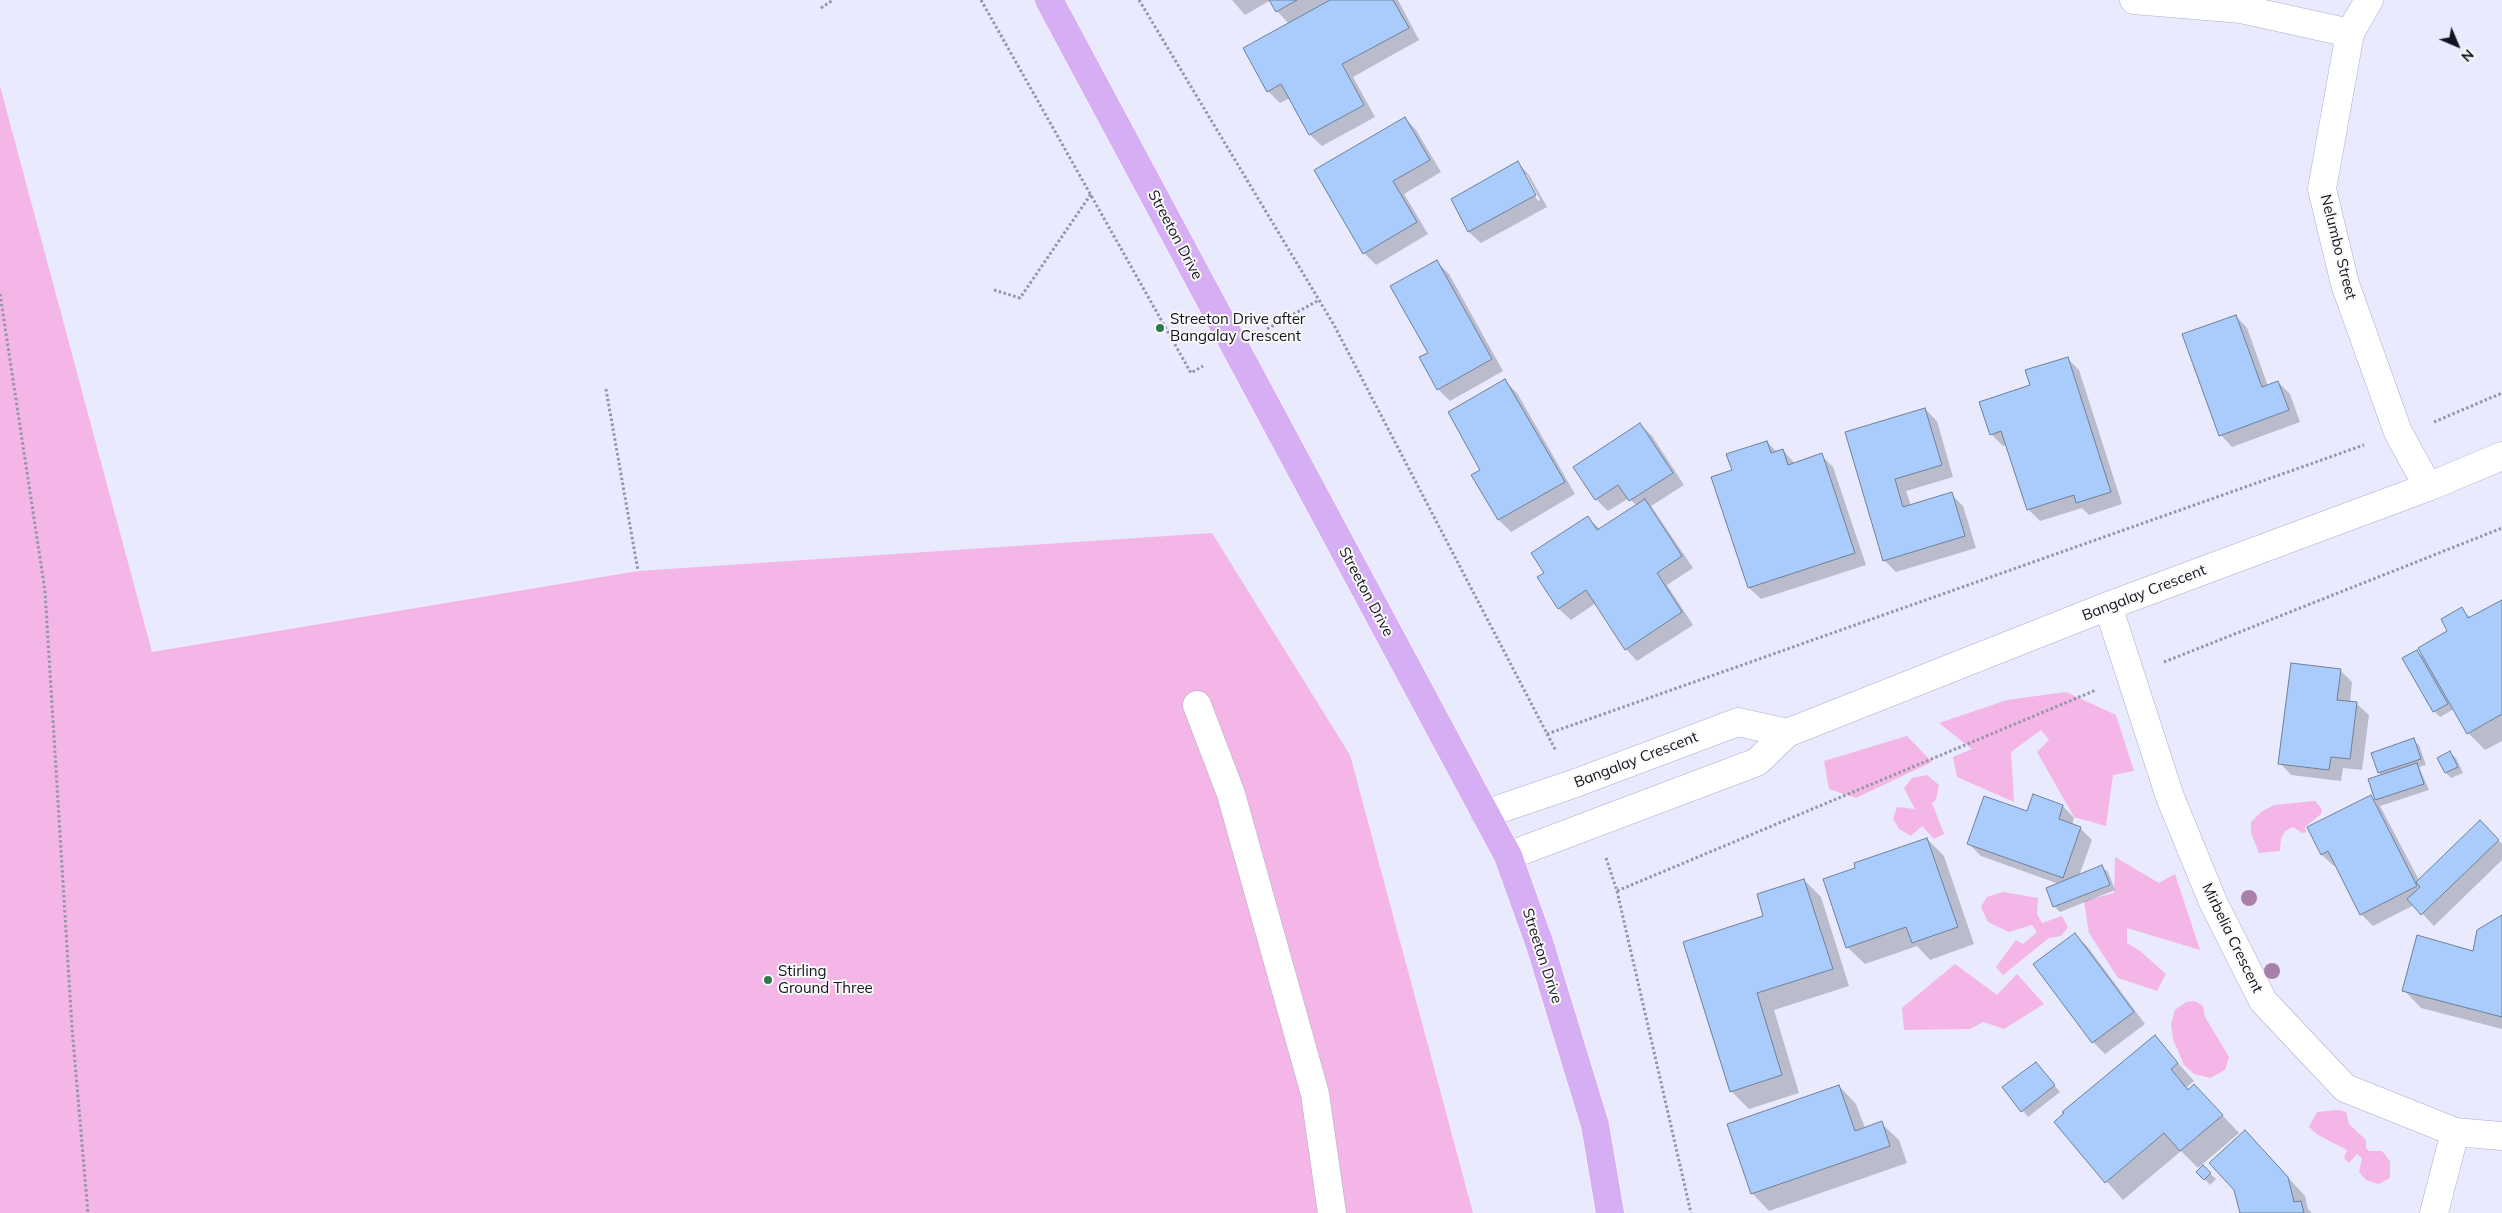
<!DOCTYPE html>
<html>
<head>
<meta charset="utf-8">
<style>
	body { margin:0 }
	#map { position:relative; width:2502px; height:1213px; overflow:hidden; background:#e9eafe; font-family:Mulish,sans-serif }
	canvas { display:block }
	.north { position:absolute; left:2432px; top:20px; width:50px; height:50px; -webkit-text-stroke:4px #f9f9f9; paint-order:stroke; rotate:135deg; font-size:14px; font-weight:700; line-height:20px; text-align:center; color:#14141f }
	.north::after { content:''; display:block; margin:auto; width:18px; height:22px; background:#14141f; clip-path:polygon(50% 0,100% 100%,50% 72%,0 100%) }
</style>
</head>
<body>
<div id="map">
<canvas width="2502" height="1213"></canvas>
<div class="north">N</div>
</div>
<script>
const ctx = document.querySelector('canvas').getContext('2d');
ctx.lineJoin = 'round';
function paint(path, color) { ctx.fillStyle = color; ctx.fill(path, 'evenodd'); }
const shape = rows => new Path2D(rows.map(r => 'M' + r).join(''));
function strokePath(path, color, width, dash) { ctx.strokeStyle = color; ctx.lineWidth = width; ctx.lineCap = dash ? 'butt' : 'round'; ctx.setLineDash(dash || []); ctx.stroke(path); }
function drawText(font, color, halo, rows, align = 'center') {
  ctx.font = font + ' Mulish,sans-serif'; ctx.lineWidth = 4; ctx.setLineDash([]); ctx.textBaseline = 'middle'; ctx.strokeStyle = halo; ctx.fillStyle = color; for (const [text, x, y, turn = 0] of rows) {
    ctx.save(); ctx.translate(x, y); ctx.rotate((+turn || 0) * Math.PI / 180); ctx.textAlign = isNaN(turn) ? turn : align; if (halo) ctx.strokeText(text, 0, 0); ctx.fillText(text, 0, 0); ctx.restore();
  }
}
paint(shape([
	[0,86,152,652,638,571,1212,533,1350,755,1473,1213,0,1213],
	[2066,692,2116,715,2134,771,2113,775,2106,826,2074,817,2037,752,2049,740,2041,730,2011,752,2014,802,1957,777,1953,757,1972,749,1939,723,2007,700],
	[1907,736,1932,762,1856,798,1829,789,1824,761],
	[1927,775,1939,785,1936,800,1932,803,1944,834,1934,839,1922,826,1911,836,1899,829,1893,819,1897,807,1915,809,1904,788,1912,778],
	[2315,801,2322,809,2321,814,2305,827,2306,832,2302,833,2293,827,2285,831,2281,839,2280,851,2259,853,2251,833,2251,822,2261,812,2274,805],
	[2115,857,2159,883,2175,874,2200,950,2127,928,2127,943,2140,951,2166,974,2157,991,2118,978,2089,933,2084,901,2114,893],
	[2003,892,2038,898,2037,914,2042,923,2062,916,2068,927,2061,936,2049,938,2003,975,1996,967,2016,940,2023,944,2037,932,2032,925,2009,932,1988,922,1981,907,1987,897],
	[1955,964,1997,995,2017,974,2044,1004,2004,1029,1983,1022,1970,1029,1904,1030,1902,1008],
	[2195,1001,2203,1006,2205,1017,2229,1057,2225,1070,2210,1078,2194,1074,2184,1065,2173,1039,2171,1024,2175,1010,2186,1002],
	[2339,1110,2346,1112,2349,1124,2366,1140,2366,1148,2369,1151,2382,1151,2390,1161,2390,1178,2379,1184,2366,1180,2359,1172,2362,1158,2357,1154,2349,1163,2344,1158,2347,1150,2318,1135,2309,1127,2317,1112]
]), '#f4b6e7');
paint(shape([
	[1232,0,1398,0,1419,40,1353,77,1375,117,1322,146,1310,135,1290,98,1280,103,1268,91,1289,24,1277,11,1271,0,1245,15],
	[1405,118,1416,130,1441,172,1404,194,1428,234,1376,265,1364,253],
	[1518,163,1529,175,1547,207,1481,243,1469,232,1452,200],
	[1524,175,1527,175,1540,200,1538,201],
	[1437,262,1449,274,1503,371,1450,401,1438,389,1429,353],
	[2236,316,2247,328,2268,386,2278,382,2290,394,2300,422,2232,447,2221,435],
	[2067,358,2079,370,2122,504,2089,515,2082,508,2040,521,2028,509,2007,444,2003,446,1991,434,2031,386],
	[1505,381,1517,393,1575,494,1511,532,1499,520,1473,475,1482,470],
	[1925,409,1937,421,1953,477,1906,491,1911,506,1951,494,1963,506,1976,548,1896,572,1884,560,1846,433],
	[1640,424,1652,436,1684,485,1651,506,1693,568,1667,585,1693,625,1637,661,1626,649,1596,603,1571,620,1559,609,1539,578,1545,573,1588,518,1600,529,1637,506,1629,498,1608,511,1596,499],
	[1767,442,1777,452,1783,450,1795,464,1821,455,1833,467,1866,565,1761,599,1749,588],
	[2502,601,2502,741,2485,750,2468,733,2454,709,2440,717,2434,711,2404,659,2417,651,2425,659,2449,632,2461,609,2471,618],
	[2340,670,2352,682,2350,703,2357,704,2369,715,2362,770,2343,768,2341,781,2291,775,2280,763],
	[2413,740,2419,745,2426,765,2419,767,2429,790,2380,806,2419,880,2480,822,2502,844,2502,860,2434,926,2414,905,2373,926,2361,914,2337,865,2334,866,2322,855,2309,828,2371,796,2376,802,2370,780,2382,776,2379,773],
	[2450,753,2456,758,2463,773,2451,778,2446,773,2439,758],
	[2063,806,2074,818,2072,825,2080,828,2092,840,2079,876,2102,867,2108,872,2115,890,2060,912,2054,906,2059,884,1981,856,1969,844,2028,813],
	[1927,839,1944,856,1974,944,1930,960,1917,946,1865,964,1847,947,1857,869],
	[1804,880,1821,897,1849,986,1774,1010,1799,1093,1749,1109,1732,1092,1685,942,1765,916],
	[2502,917,2502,1029,2421,1008,2404,990,2474,952],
	[2075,935,2087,946,2145,1024,2105,1054,2093,1042,2035,965],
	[2154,1036,2194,1081,2187,1087,2189,1090,2211,1103,2239,1133,2198,1168,2181,1151,2123,1200,2055,1122],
	[2036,1063,2060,1092,2028,1117,2004,1088],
	[1839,1086,1856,1104,1865,1128,1881,1123,1899,1140,1907,1163,1769,1211,1752,1193],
	[2262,1149,2305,1196,2308,1209,2312,1213,2242,1213,2235,1190],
	[2203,1167,2216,1179,2210,1185,2198,1172]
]), '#0003');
const building = shape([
	[1269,0,1297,0,1276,12,1269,0],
	[1330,0,1393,0,1409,28,1342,64,1364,105,1309,135,1281,84,1267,92,1243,48,1330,0],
	[1405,117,1430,160,1393,181,1417,222,1363,254,1314,170,1405,117],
	[1518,161,1536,195,1468,232,1451,199,1518,161],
	[1437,260,1492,359,1437,390,1419,357,1428,353,1390,286,1437,260],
	[2236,315,2262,387,2278,381,2289,410,2219,436,2182,334,2236,315],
	[2068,357,2111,492,2076,503,2074,495,2027,510,2001,431,1990,435,1979,402,2030,385,2025,370,2068,357],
	[1505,379,1565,482,1498,520,1471,475,1480,470,1448,412,1505,379],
	[1925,408,1942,465,1895,479,1903,507,1952,492,1965,536,1883,561,1845,432,1925,408],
	[1640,423,1673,473,1629,501,1618,485,1595,500,1573,467,1640,423],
	[1767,441,1771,453,1783,449,1788,465,1822,453,1855,553,1748,588,1711,477,1732,470,1726,454,1767,441],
	[1645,499,1682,556,1657,573,1682,612,1625,650,1586,590,1558,609,1537,577,1544,573,1531,553,1588,516,1597,530,1645,499],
	[2502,600,2502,714,2467,734,2418,648,2447,631,2441,619,2462,607,2468,618,2502,600],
	[2417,650,2448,704,2433,712,2402,658,2417,650],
	[2291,663,2341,669,2337,700,2357,702,2350,759,2331,757,2329,770,2278,764,2291,663],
	[2414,738,2421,759,2378,773,2371,753,2414,738],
	[2450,751,2458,767,2445,773,2437,758,2450,751],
	[2417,763,2424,784,2375,800,2368,779,2417,763],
	[2033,794,2063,805,2059,819,2081,827,2063,878,1967,844,1984,796,2027,811,2033,794],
	[2371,795,2417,886,2360,915,2328,851,2321,855,2307,827,2371,795],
	[2480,820,2499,840,2421,915,2407,899,2420,887,2416,882,2480,820],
	[1927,838,1958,927,1912,943,1906,927,1846,948,1823,879,1855,868,1854,863,1927,838],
	[2102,865,2110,885,2053,907,2046,888,2102,865],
	[1804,879,1833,969,1757,993,1782,1075,1730,1092,1683,942,1763,916,1757,894,1804,879],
	[2502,915,2502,1017,2402,991,2417,935,2473,951,2477,930,2502,915],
	[2075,933,2134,1012,2092,1043,2033,964,2075,933],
	[2155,1035,2178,1063,2171,1069,2188,1090,2194,1084,2223,1115,2180,1151,2164,1133,2105,1183,2054,1122,2064,1113,2062,1112,2155,1035],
	[2036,1062,2055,1085,2021,1112,2002,1087,2036,1062],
	[1839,1085,1855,1131,1882,1121,1890,1146,1751,1194,1727,1124,1839,1085],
	[2245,1130,2288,1177,2294,1202,2301,1201,2304,1213,2240,1213,2234,1190,2209,1163,2245,1130],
	[2203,1165,2211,1173,2204,1180,2196,1172,2203,1165]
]);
paint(building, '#a9ccfd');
strokePath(building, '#6e8098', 1);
const minor = shape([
	[2134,0,2241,9,2350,33],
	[2369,0,2350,33,2322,189,2345,284,2398,432,2428,487],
	[2108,606,2170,797,2213,902,2263,1001,2345,1088,2455,1132,2502,1136],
	[1197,705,1231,794,1315,1094,1332,1213],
	[1485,814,1573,784,1738,722,1787,733],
	[1508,856,1757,762,1787,733,2108,606,2428,487,2502,456],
	[2434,1213,2455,1132]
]);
const major = shape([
	[1049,0,1508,856,1540,945,1595,1125,1610,1213]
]);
strokePath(minor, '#acadcc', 29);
strokePath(major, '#fff', 29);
strokePath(shape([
	[981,0,1191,373,1203,366],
	[1139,0,1334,325,1556,751],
	[821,8,833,0],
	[994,290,1020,298,1091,194],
	[0,294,45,591,72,1028,88,1213],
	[1267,329,1319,300],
	[606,389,638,571],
	[2434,422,2502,393],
	[2164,662,2502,528],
	[1547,734,2364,445],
	[1606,858,1617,891,2096,690],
	[1617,891,1691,1213]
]), '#9495a5', 3, [2.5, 2.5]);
strokePath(minor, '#fff', 28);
strokePath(major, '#d5aef4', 28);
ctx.fillStyle = '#a880aa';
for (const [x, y] of [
	[2249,898],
	[2272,971]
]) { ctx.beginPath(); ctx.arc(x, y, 8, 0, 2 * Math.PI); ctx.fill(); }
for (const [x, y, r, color] of [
	[1160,328,5,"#2d7948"],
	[768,980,5,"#2d7948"]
]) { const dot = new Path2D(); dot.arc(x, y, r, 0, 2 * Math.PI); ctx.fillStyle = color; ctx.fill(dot); strokePath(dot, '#f9f9f9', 2); }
drawText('15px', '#14141f', '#f9f9f9', [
	["Streeton Drive",1175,235,62],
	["Nelumbo Street",2338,247,76],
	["Streeton Drive",1366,592,62],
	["Bangalay Crescent",2144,593,-21],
	["Bangalay Crescent",1636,760,-21],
	["Mirbelia Crescent",2232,938,64],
	["Streeton Drive",1542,956,72]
]);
drawText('15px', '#14141f', '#f9f9f9', [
	["Streeton Drive after",1170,319],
	["Bangalay Crescent",1170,336],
	["Stirling",778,971],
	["Ground Three",778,988]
], 'left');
</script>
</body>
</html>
